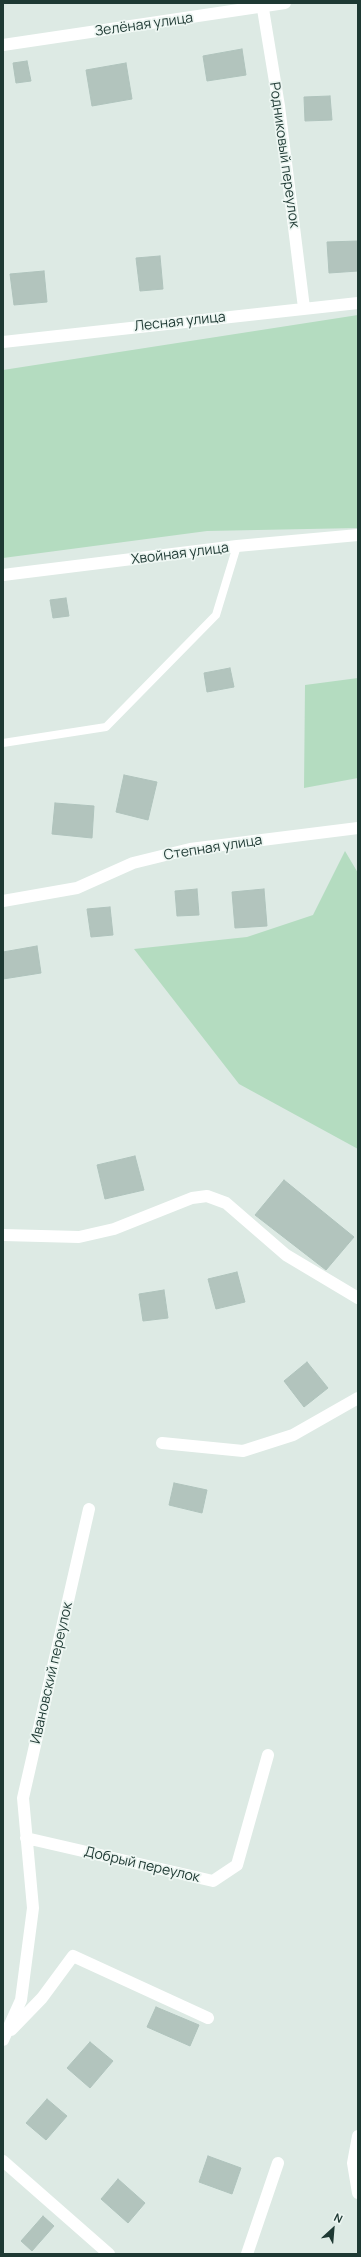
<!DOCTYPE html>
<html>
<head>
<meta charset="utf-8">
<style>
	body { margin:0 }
	#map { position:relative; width:361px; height:2257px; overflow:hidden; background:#ddeae4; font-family:Manrope,sans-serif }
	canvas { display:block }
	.frame { position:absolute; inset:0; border:4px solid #1e3933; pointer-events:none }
	.north { position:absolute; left:313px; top:2209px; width:40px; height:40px; -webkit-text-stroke:3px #edf6f2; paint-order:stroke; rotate:26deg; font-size:11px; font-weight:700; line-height:16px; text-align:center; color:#1e3933 }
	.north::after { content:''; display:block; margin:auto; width:14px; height:18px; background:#1e3933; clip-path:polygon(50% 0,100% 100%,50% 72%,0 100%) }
</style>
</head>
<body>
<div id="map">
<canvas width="361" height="2257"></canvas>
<div class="frame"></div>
<div class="north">N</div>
</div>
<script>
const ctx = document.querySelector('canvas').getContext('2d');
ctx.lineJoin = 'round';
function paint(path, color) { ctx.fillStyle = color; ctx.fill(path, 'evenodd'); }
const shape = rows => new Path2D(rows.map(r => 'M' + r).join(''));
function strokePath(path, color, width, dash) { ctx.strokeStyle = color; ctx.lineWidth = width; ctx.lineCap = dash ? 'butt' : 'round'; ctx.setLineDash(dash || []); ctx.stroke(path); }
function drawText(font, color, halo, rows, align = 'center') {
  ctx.font = font + ' Manrope,sans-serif'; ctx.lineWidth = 3.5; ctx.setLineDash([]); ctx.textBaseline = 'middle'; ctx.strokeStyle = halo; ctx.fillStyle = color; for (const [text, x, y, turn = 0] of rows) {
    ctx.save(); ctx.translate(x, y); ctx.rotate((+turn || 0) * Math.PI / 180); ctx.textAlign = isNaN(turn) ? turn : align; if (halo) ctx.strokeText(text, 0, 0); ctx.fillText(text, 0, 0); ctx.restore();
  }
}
paint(shape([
	[358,315,358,528,207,531,3,558,3,370],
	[358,678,358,778,304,788,305,685],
	[345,851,358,873,358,1149,239,1084,134,949,247,937,313,915]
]), '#b4dcc0');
const building = shape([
	[242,49,246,75,207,81,203,56,242,49],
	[27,61,31,81,16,83,13,63,27,61],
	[126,63,132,99,92,106,86,70,126,63],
	[330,96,332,120,305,121,304,97,330,96],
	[358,241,358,271,329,273,327,242,358,241],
	[160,256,163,289,140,291,136,258,160,256],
	[44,271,47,302,14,305,10,274,44,271],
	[66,598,69,616,53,618,50,600,66,598],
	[230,668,234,687,207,692,204,673,230,668],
	[124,775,157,782,148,820,116,812,124,775],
	[55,803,94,806,92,838,52,834,55,803],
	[197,889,199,915,177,916,175,891,197,889],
	[264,889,267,926,235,928,232,892,264,889],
	[110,907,113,935,91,937,87,909,110,907],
	[37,946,41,973,3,979,3,952,37,946],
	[135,1156,144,1190,105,1199,97,1165,135,1156],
	[284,1180,354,1237,326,1270,255,1215,284,1180],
	[237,1272,245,1302,216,1309,208,1279,237,1272],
	[164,1290,168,1318,143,1321,139,1294,164,1290],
	[307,1362,328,1388,304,1407,284,1381,307,1362],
	[174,1483,207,1490,202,1513,169,1505,174,1483],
	[156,2007,199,2025,190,2046,147,2027,156,2007],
	[90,2042,113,2061,90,2088,67,2068,90,2042],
	[47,2099,67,2116,46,2140,26,2123,47,2099],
	[208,2156,241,2168,232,2194,199,2182,208,2156],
	[118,2179,145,2203,128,2223,101,2199,118,2179],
	[43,2216,54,2226,32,2251,21,2241,43,2216]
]);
paint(building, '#b2c4bd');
strokePath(building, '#afc3bc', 1);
strokePath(shape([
	[3,743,106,727,216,615,237,546]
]), '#fff', 8);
strokePath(shape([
	[262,3,279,106,304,308],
	[3,45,285,3],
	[3,342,358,303],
	[3,575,237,546,358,535],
	[3,901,77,888,133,863,190,849,358,828],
	[3,1235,79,1237,114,1229,192,1198,207,1196,226,1203,286,1255,358,1298],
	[162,1443,243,1451,293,1435,358,1398],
	[26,1838,213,1881,237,1865,268,1755],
	[11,2030,42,1998,73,1956,208,2018],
	[3,2040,21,2000,33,1908,23,1798,89,1509],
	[358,2136,353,2163,358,2193],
	[3,2161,109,2254],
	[247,2254,278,2163]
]), '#fff', 12);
drawText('14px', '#1e3933', '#edf6f2', [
	["Зелёная улица",144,25,-8],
	["Родниковый переулок",284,155,82],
	["Лесная улица",180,322,-6],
	["Хвойная улица",180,554,-7],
	["Степная улица",213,848,-9],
	["Ивановский переулок",52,1673,-77],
	["Добрый переулок",142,1865,13]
]);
</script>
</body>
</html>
